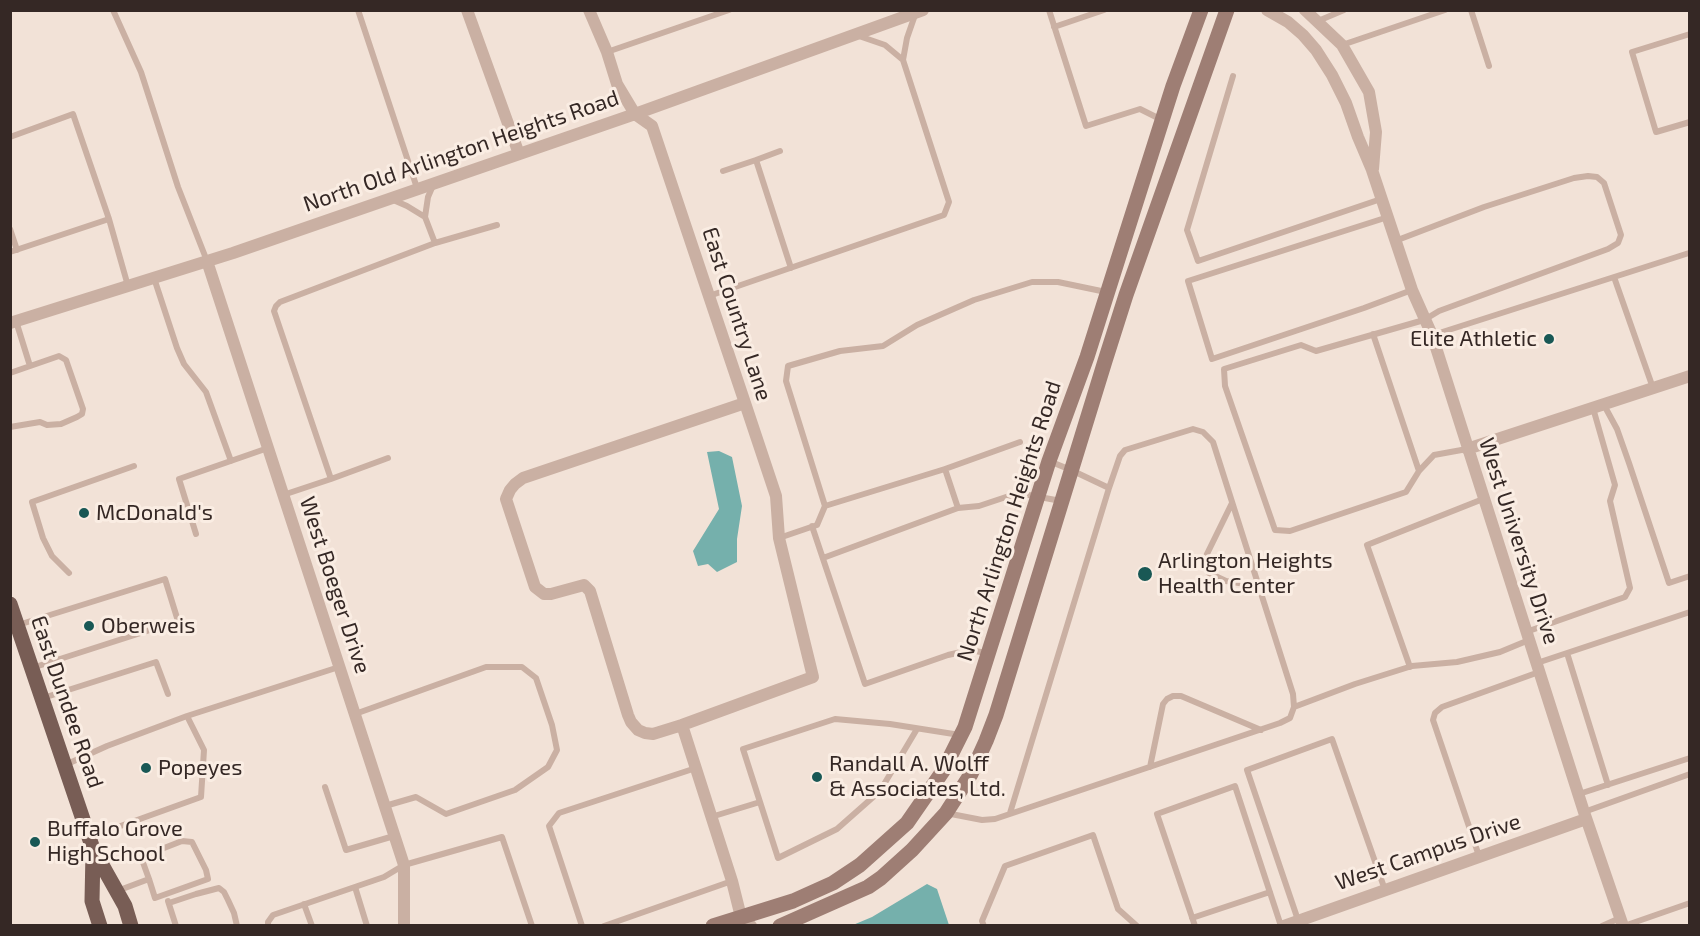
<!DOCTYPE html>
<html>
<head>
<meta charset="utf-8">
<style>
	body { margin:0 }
	#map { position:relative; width:1700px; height:936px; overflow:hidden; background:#f2e2d7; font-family:"Exo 2",sans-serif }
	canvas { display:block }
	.frame { position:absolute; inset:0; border:12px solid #352825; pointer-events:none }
</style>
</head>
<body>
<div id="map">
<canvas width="1700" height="936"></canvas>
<div class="frame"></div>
</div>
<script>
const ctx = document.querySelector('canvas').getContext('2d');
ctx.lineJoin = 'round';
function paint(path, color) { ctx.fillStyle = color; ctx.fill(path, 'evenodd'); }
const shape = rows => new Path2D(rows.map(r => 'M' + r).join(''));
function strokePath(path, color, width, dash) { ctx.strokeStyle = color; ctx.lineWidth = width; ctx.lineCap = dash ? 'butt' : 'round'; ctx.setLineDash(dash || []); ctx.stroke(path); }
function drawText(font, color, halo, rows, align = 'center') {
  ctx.font = font + ' "Exo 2",sans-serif'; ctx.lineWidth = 6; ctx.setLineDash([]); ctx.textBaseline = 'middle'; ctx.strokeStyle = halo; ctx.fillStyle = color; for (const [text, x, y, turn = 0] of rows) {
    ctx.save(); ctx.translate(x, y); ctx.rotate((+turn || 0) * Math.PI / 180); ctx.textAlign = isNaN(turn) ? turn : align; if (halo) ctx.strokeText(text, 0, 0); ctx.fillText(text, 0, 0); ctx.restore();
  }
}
paint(shape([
	[719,451,732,457,742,506,737,539,737,562,717,572,708,564,698,566,693,551,719,509,707,452],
	[927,884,937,889,949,925,853,925,872,917]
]), '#75b0ac');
strokePath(shape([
	[113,10,141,72,178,187,207,261],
	[358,10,417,188],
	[1049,10,1086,126,1140,109,1162,120],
	[1471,10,1489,66],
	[1318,21,1344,10],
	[1054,27,1104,10],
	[1690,34,1632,52,1656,132,1690,122],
	[856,35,885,45,903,60],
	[1342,45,1445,10],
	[607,52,729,10],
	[1233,76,1187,230,1198,261,1381,199],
	[10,137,73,114,109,219,10,252],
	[756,160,780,151],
	[723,171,756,160,791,268],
	[434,183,428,197,425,217,435,243],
	[391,199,407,206,425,217],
	[1388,217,1188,281,1212,359,1364,308,1412,290],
	[109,219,128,286],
	[10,229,17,250],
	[1395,241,1484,207,1574,178,1588,176,1597,177,1604,183,1621,235,1618,243,1608,249,1439,311,1424,320,1316,351,1301,345,1224,369,1225,386,1275,530,1290,531,1406,492,1419,471,1434,455,1467,449],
	[1614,277,1653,388],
	[154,278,177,348,184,364,206,392,231,461],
	[709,296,944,215,949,202,903,60,907,38,915,15],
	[16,321,30,366],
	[1373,334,1419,471],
	[1433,335,1689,253],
	[10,373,59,356,66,360,83,409,82,414,77,417,61,424,47,425,40,422,10,427],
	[1604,405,1617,429,1629,463,1669,583,1690,576],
	[1020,442,945,469,958,508,979,506,1018,493,1061,501],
	[331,479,388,458],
	[283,495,331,479,274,311,276,306,280,302,435,243,497,225],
	[1232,503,1206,556,1209,573,1226,581,1258,586],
	[825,506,945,469],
	[812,526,865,684,948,655,970,650,986,653],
	[196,534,179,479,268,448],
	[779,538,817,525,825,506,786,381,788,366,840,351,883,346,917,325,974,300,1032,282,1058,282,1106,292],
	[823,558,958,508],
	[69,573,52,556,43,538,32,502,134,466],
	[18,625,165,579,178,621,32,668],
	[1526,632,1625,597,1630,588,1610,501,1615,485,1593,408],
	[1567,653,1608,785],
	[1537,663,1690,612],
	[1410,667,1367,545,1483,499],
	[43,698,156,662,168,694],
	[1294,707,1355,684,1412,666,1457,662,1500,652,1529,640],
	[355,714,486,667,522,667,536,678,552,725,557,750,548,767,515,790,446,814,416,797,385,806],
	[187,716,339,667],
	[65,765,107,746,187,716,204,750,201,797,90,837],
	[1150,767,1163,704,1167,699,1173,696,1181,696,1261,730],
	[325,787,346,850,394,836],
	[1579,794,1690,758],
	[760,802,778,858,837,829,880,791,917,729],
	[1584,812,1690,774],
	[946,813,982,820,995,819,1280,723,1290,718,1294,707,1293,694,1213,442,1203,432,1193,429,1125,450,1120,456,1109,488,1071,470,1049,461],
	[1010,813,1109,488],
	[711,817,760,802,743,749,835,719,890,724,960,735],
	[1479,856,1433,720,1435,713,1442,707,1539,672],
	[355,887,367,926],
	[117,891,149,879,155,898,208,879,206,870,192,842,182,841,141,857,149,879],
	[168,901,176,926],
	[169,903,196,894,219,888,224,892,228,900,234,913,237,926],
	[304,904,312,926],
	[1192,918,1270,892],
	[1298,920,1247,770,1332,739,1385,890],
	[268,926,268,922,273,915,384,877,404,865,502,837,532,926],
	[582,926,549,826,559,813,696,768],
	[604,926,732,881],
	[984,926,982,921,1005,866,1093,835,1118,909,1137,926],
	[1195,926,1157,814,1235,786,1281,926],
	[1602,926,1620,918],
	[1624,926,1690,903]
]), '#cab0a3', 6);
strokePath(shape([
	[467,10,519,154],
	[589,10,607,52,617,84,635,114,652,126,709,296,745,403,776,496,779,538,813,677,682,725,653,734,645,733,638,730,631,722,628,715,590,591,584,585,551,594,544,594,535,587,506,499,510,490,515,484,523,478,745,403],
	[1267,10,1288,22,1303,35,1316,50,1332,75,1346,103,1358,137,1372,170,1412,290,1432,335,1584,812,1623,926],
	[1305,10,1342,45,1369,92,1376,132,1373,169],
	[207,261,404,865,404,926],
	[10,323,233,253,635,114,923,10],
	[1467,449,1690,376],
	[682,725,732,881,741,917,751,926],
	[1284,926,1586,819]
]), '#cab0a3', 12);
strokePath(shape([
	[713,926,793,901,833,883,860,865,907,823,943,771,965,727,1049,461,1087,357,1173,86,1201,10],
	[780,926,868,887,881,878,912,850,946,813,971,774,986,741,996,715,1105,361,1126,295,1227,10]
]), '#9e7e74', 15);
strokePath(shape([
	[10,604,93,849,125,906,131,926],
	[93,852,92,901,100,926]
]), '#785d55', 15);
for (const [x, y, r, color] of [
	[1549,339,6,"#195855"],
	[84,513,6,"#195855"],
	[1145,574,8,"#195855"],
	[89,626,6,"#195855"],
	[146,768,6,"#195855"],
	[817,777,6,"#195855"],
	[35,842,6,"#195855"]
]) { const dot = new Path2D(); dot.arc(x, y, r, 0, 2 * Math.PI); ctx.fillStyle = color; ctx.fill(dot); strokePath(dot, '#faede3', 2); }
drawText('22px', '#352825', '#faede3', [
	["North Old Arlington Heights Road",461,151,-19],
	["East Country Lane",737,314,72],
	["North Arlington Heights Road",1009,521,-72],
	["West University Drive",1519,541,72],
	["West Boeger Drive",335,585,72],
	["East Dundee Road",67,702,71],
	["West Campus Drive",1428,852,-19]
]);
drawText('22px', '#352825', '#faede3', [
	["Elite Athletic",1537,339,"right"],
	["McDonald's",96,513],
	["Arlington Heights",1158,561],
	["Health Center",1158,586],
	["Oberweis",101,626],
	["Randall A. Wolff",829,764],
	["& Associates, Ltd.",829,789],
	["Popeyes",158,768],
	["Buffalo Grove",47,829],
	["High School",47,854]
], 'left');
</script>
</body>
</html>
